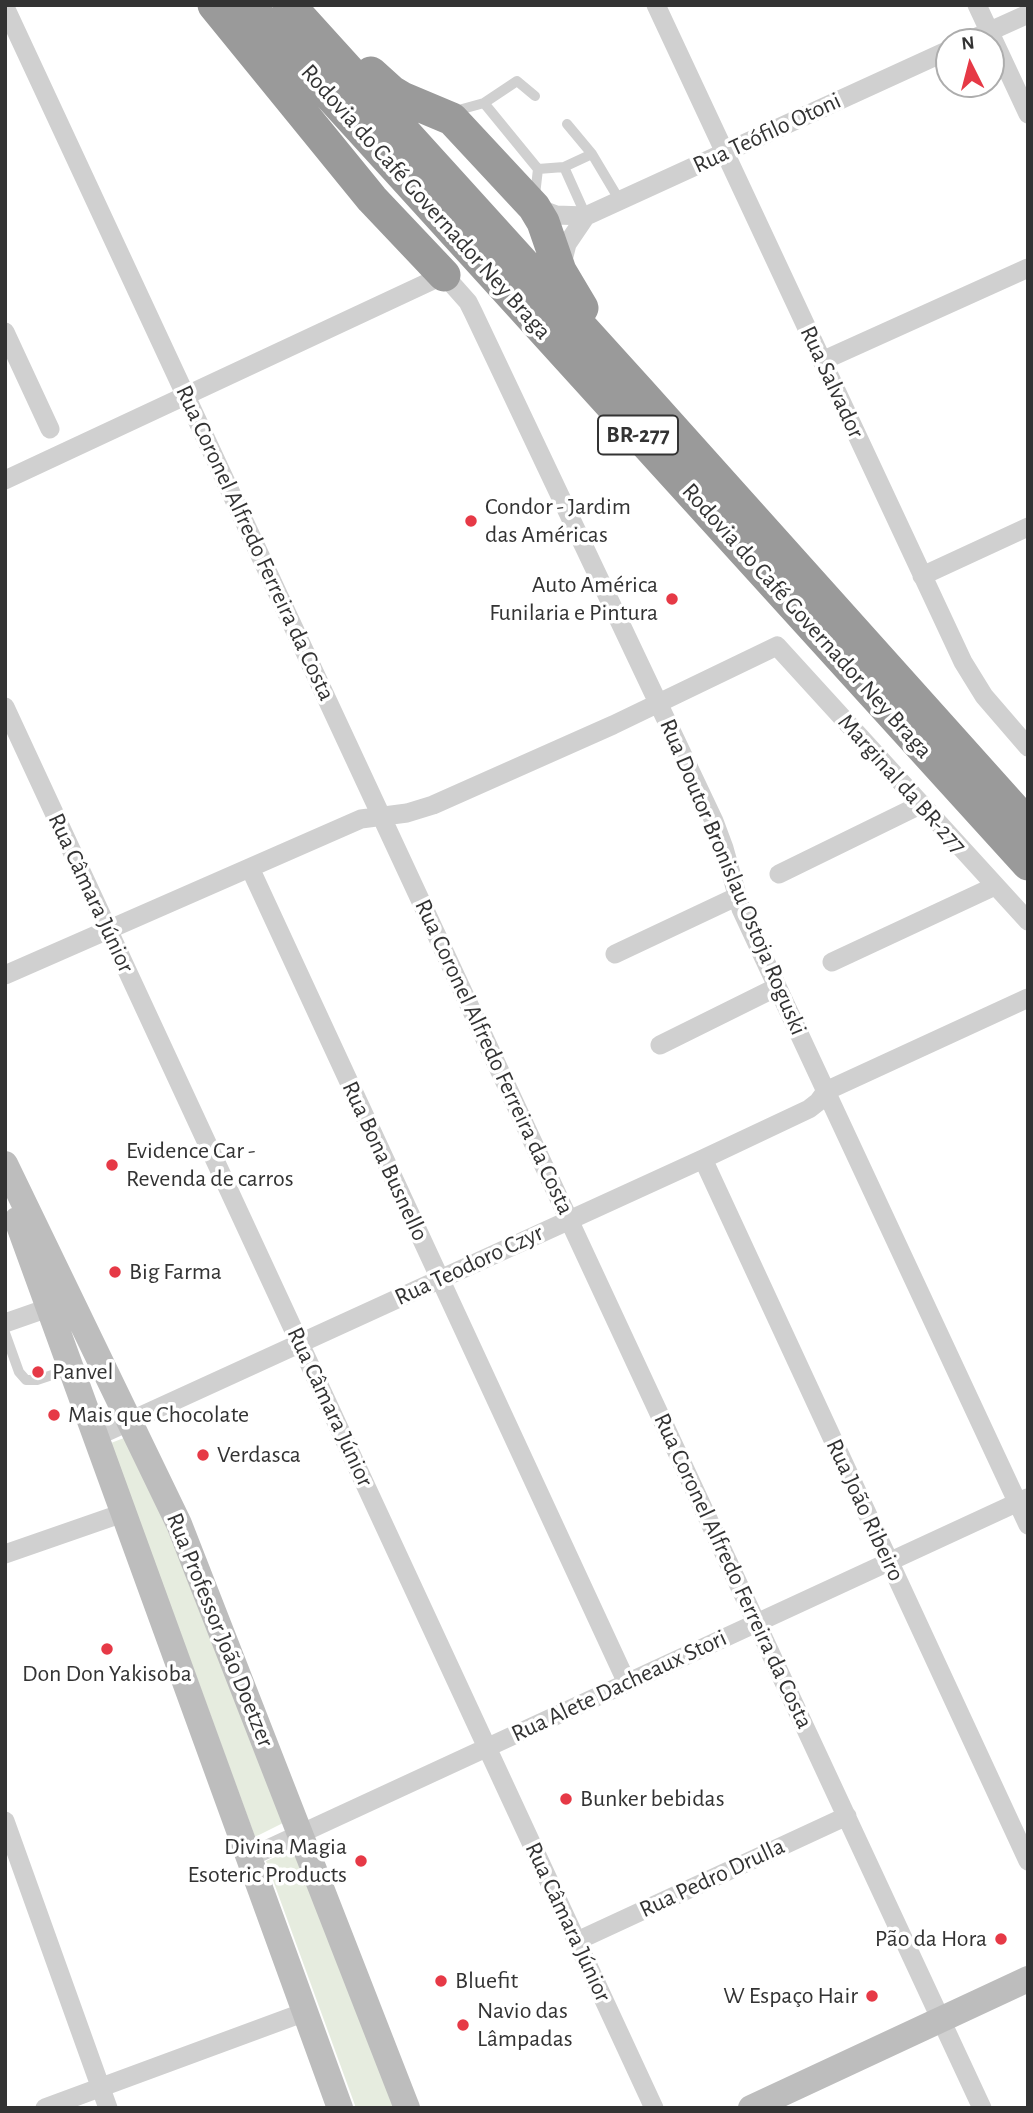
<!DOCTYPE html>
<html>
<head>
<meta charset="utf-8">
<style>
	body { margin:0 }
	#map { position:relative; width:1033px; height:2113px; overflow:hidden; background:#fff; font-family:"Alegreya Sans",sans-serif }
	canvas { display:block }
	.frame { position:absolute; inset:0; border:7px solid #333; pointer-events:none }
	.north { position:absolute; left:935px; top:28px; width:70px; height:70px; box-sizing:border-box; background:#fff; border:2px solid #adadad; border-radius:50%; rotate:354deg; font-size:19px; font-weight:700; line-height:28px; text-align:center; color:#333 }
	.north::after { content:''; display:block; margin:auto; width:24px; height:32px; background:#e63946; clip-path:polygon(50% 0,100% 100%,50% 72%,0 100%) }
</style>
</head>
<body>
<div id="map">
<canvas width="1033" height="2113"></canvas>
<div class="frame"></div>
<div class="north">N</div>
</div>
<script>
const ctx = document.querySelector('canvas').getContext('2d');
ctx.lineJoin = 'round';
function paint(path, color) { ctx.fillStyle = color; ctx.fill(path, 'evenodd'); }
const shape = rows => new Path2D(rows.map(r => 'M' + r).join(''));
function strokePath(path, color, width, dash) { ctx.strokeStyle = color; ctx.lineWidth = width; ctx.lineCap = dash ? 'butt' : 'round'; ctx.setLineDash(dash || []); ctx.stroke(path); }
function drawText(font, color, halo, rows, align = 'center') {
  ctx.font = font + ' "Alegreya Sans",sans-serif'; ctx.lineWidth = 7; ctx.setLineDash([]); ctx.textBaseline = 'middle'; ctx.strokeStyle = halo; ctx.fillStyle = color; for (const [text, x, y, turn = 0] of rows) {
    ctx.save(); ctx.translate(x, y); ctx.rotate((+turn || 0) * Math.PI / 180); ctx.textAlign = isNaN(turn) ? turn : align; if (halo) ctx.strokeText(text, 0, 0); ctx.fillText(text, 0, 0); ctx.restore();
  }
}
paint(shape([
	[129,1436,287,1821,255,1837,111,1443],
	[294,1849,399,2108,356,2108,266,1861]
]), '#e6ecdf');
strokePath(shape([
	[484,103,538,169],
	[455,111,484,103,517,81,535,96],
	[567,124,592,154,620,201],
	[564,167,586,216],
	[535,195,538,169,564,167,592,154],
	[5,1333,19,1372,26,1380,37,1380,70,1369]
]), '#d0d0d0', 10);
strokePath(shape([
	[656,5,963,662,984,696,1028,747],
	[977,5,1028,114],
	[5,7,982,2108],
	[966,42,1028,14],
	[534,207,556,215,586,216,949,50],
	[561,268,567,244,586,216],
	[5,332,50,429],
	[822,361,1028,268],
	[5,480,444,275,468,302,473,312,714,821,724,848,741,909,1028,1525],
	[922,576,1028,527],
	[5,707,654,2108],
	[250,868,627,1683],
	[779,874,922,804],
	[615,954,736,897],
	[832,962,995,886],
	[5,975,361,819,407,813,433,805,613,725,777,646,1028,921],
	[660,1045,777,987],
	[703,1159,1028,1861],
	[5,1323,48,1308],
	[95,1437,703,1159,809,1109,818,1102,826,1091,1028,998],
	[5,1554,123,1513],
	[5,1821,108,2108],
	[248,1858,1027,1498],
	[577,1941,847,1816],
	[45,2108,305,2012]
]), '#d0d0d0', 19);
strokePath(shape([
	[5,1164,179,1524,407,2108],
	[17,1220,340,2108],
	[751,2108,1028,1979]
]), '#bdbdbd', 26);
strokePath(shape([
	[214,5,372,199,444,275],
	[248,5,1028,864],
	[289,5,639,391,1028,825],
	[371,73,392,92,402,98,452,119,534,207,543,222,560,271,582,308]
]), '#9a9a9a', 33);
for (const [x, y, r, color] of [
	[471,521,7,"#e63946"],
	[672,599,7,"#e63946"],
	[112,1165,7,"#e63946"],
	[115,1272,7,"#e63946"],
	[38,1372,7,"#e63946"],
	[54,1415,7,"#e63946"],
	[203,1455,7,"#e63946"],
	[107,1649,7,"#e63946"],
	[566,1799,7,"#e63946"],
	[361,1861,7,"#e63946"],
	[1001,1939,7,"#e63946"],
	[441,1981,7,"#e63946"],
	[872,1996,7,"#e63946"],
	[463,2025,7,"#e63946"]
]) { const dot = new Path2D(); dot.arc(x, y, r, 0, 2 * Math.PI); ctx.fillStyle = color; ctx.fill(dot); strokePath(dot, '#fff', 2.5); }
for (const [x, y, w] of [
	[638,435,80]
]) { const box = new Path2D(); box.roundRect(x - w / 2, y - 19.5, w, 39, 5); ctx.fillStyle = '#fff'; ctx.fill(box); strokePath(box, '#333', 2); }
drawText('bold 23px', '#333', null, [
	["BR-277",638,435]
]);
drawText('24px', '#333', '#fff', [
	["Rua Teófilo Otoni",767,133,-25],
	["Rodovia do Café Governador Ney Braga",426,202,48],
	["Rua Salvador",832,382,65],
	["Rua Coronel Alfredo Ferreira da Costa",255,543,65],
	["Rodovia do Café Governador Ney Braga",807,621,48],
	["Marginal da BR-277",902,784,48],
	["Rua Doutor Bronislau Ostoja Roguski",733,877,67],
	["Rua Câmara Júnior",91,893,65],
	["Rua Coronel Alfredo Ferreira da Costa",494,1057,65],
	["Rua Bona Busnello",385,1161,65],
	["Rua Teodoro Czyr",469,1265,-25],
	["Rua Câmara Júnior",330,1407,65],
	["Rua João Ribeiro",865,1510,65],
	["Rua Coronel Alfredo Ferreira da Costa",733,1571,65],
	["Rua Professor João Doetzer",220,1630,68],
	["Rua Alete Dacheaux Stori",619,1686,-25],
	["Rua Pedro Drulla",712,1878,-25],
	["Rua Câmara Júnior",568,1922,65]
]);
drawText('24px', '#333', '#fff', [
	["Condor - Jardim",485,507],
	["das Américas",485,535],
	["Auto América",658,585,"right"],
	["Funilaria e Pintura",658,613,"right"],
	["Evidence Car -",126,1151],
	["Revenda de carros",126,1179],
	["Big Farma",129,1272],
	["Panvel",52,1372],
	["Mais que Chocolate",68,1415],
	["Verdasca",217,1455],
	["Don Don Yakisoba",107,1674,"center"],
	["Bunker bebidas",580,1799],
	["Divina Magia",347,1847,"right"],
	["Esoteric Products",347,1875,"right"],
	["Pão da Hora",987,1939,"right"],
	["Bluefit",455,1981],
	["W Espaço Hair",858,1996,"right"],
	["Navio das",477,2011],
	["Lâmpadas",477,2039]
], 'left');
</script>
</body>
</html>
